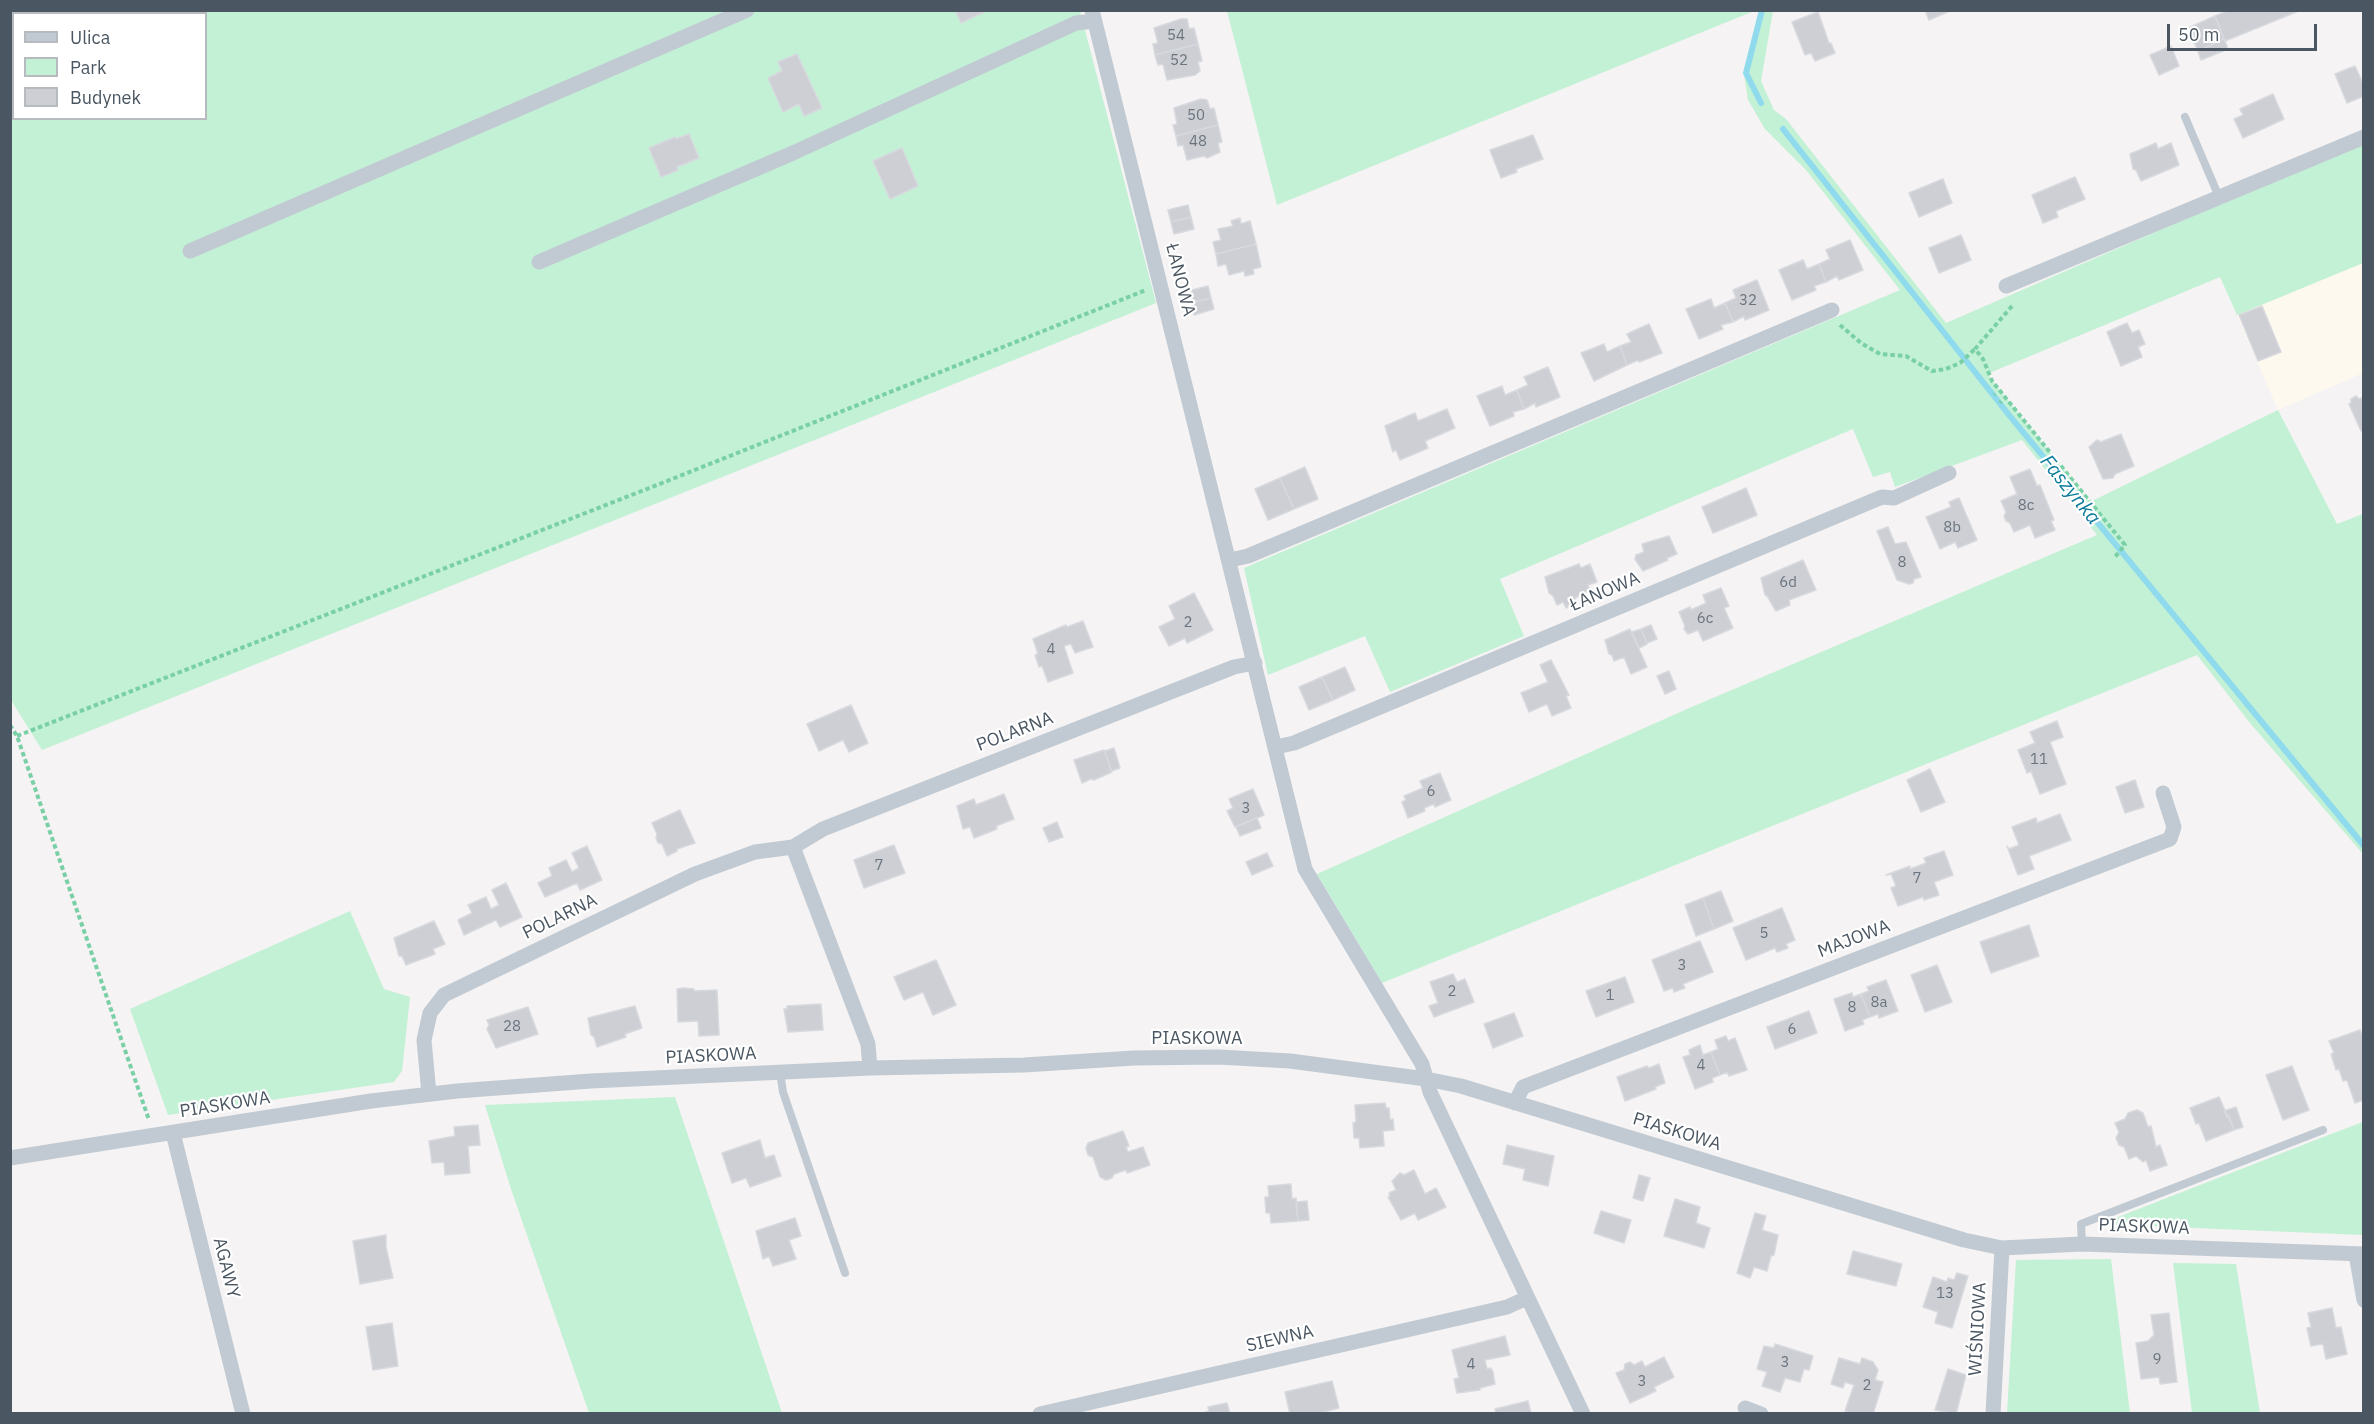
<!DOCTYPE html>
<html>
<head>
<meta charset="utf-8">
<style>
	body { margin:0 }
	#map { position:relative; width:2374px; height:1424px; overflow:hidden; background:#f5f3f3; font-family:"IBM Plex Sans",sans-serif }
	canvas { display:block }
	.frame { position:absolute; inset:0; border:12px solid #4a5661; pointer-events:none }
	.legend { position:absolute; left:12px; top:12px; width:195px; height:108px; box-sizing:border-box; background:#fff; border:2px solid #b7bbc0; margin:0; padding:8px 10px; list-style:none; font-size:18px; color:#4a5661 }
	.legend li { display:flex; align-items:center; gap:12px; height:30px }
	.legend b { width:30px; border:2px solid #b7bbc0 }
	.scale { position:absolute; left:2167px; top:24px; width:150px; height:27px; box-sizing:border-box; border:3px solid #4a5661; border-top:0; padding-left:8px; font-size:18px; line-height:21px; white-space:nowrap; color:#4a5661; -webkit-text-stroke:4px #fff; paint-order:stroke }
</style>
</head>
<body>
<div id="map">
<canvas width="2374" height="1424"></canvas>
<div class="frame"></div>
<ul class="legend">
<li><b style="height:8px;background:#c1cad2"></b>Ulica</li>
<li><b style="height:16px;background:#c3f1d5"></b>Park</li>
<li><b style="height:16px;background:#cdcfd5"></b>Budynek</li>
</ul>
<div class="scale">50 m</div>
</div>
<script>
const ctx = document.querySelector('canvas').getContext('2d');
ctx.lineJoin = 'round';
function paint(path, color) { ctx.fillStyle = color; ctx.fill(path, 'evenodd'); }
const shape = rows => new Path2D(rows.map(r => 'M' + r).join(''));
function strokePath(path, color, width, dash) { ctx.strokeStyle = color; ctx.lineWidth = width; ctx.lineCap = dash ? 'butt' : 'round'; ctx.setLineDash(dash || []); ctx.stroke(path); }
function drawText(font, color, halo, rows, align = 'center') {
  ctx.font = font + ' "IBM Plex Sans",sans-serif'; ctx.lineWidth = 4.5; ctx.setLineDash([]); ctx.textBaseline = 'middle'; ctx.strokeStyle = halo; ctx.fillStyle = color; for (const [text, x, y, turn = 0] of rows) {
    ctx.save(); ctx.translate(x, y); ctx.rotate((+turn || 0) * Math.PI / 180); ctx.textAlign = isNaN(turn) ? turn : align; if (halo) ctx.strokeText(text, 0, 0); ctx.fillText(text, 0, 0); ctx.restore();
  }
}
paint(shape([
	[2363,263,2363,373,2278,410,2237,315]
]), '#fdf9ef');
paint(shape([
	[11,11,1080,11,1156,303,42,750,11,700],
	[14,14,206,14,206,118,14,118],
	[1227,11,1227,10,1754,11,1277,205],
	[1759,11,1773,11,1761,81,1774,110,1786,119,1946,323,2363,142,2363,263,2237,315,2220,277,1987,374,2090,502,2278,410,2337,524,2363,514,2363,854,2250,723,2197,655,1382,983,1317,874,1687,709,2097,535,2022,440,1895,487,1890,472,1873,477,1853,429,1500,579,1524,636,1390,692,1365,636,1268,675,1244,568,1900,290,1806,170,1765,129,1748,100,1744,74],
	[350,911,384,989,410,997,402,1071,394,1082,168,1115,130,1009],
	[675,1097,782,1413,589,1413,511,1189,485,1105],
	[2363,1122,2363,1235,2100,1224,2331,1134],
	[2111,1259,2130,1413,2007,1413,2016,1260],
	[2173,1263,2236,1264,2260,1413,2192,1413]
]), '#c3f1d5');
strokePath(shape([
	[1761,103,1746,73,1762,10],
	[1783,129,2009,415,2364,846]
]), '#90daee', 6);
const building = shape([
	[955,10,988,10,961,23,955,10],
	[1925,10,1952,10,1929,20,1925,10],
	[2230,10,2301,10,2225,41,2215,16,2230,10],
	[1818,12,1829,43,1831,43,1835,53,1815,61,1811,53,1805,55,1792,22,1818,12],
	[2215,16,2224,39,2198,51,2188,28,2215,16],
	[1181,19,1187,19,1189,29,1194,28,1198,44,1155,55,1153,44,1158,43,1154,28,1181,19],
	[2224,39,2228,49,2201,60,2198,51,2224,39],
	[1198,44,1202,61,1198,62,1200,71,1195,75,1167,80,1163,64,1158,65,1155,55,1198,44],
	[2171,46,2179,66,2159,75,2150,55,2171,46],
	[797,54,822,108,804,116,799,104,783,112,768,78,782,71,778,62,797,54],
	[2355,66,2364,86,2364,96,2347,103,2335,74,2355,66],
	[2273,94,2284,119,2243,138,2234,119,2243,115,2240,109,2273,94],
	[1201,99,1207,100,1210,109,1214,108,1218,125,1176,136,1173,125,1177,124,1174,108,1201,99],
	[1218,125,1222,142,1218,143,1220,152,1207,158,1204,156,1187,160,1183,145,1178,146,1176,136,1218,125],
	[689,134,699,158,677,167,678,170,661,177,649,148,675,137,676,139,689,134],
	[1533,135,1543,159,1516,169,1517,172,1501,178,1490,150,1533,135],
	[2156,143,2158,149,2171,143,2179,165,2141,181,2136,170,2133,169,2130,154,2156,143],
	[902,148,918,186,890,199,873,161,902,148],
	[2075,177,2085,199,2056,211,2058,217,2043,223,2032,195,2075,177],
	[1943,179,1952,203,1919,217,1909,193,1943,179],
	[1188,205,1191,217,1171,222,1168,210,1188,205],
	[1191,217,1194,229,1174,234,1171,222,1191,217],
	[1240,218,1241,224,1250,221,1256,244,1216,254,1213,242,1221,240,1218,229,1233,226,1231,221,1240,218],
	[1961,235,1971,260,1939,273,1929,248,1961,235],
	[1850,240,1863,270,1839,280,1837,276,1826,282,1819,264,1830,259,1826,250,1850,240],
	[1256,244,1261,267,1253,269,1254,274,1245,276,1244,271,1229,275,1226,264,1218,266,1216,254,1256,244],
	[1803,260,1807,269,1819,264,1826,282,1814,286,1816,290,1792,300,1779,270,1803,260],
	[1757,280,1769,310,1745,320,1744,316,1733,322,1725,303,1736,298,1733,290,1757,280],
	[1208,286,1211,298,1191,303,1188,291,1208,286],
	[1211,298,1214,309,1194,315,1191,303,1211,298],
	[1711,299,1714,308,1725,303,1733,322,1721,325,1723,329,1699,339,1686,309,1711,299],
	[2262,306,2281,352,2258,361,2239,315,2262,306],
	[2127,323,2132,333,2139,330,2145,344,2138,347,2142,357,2121,366,2107,332,2127,323],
	[1649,324,1662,353,1639,362,1638,360,1627,365,1620,346,1631,342,1627,334,1649,324],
	[1604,344,1607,352,1620,346,1627,365,1594,381,1581,353,1604,344],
	[1548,367,1560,397,1536,407,1535,403,1524,409,1517,390,1528,385,1524,377,1548,367],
	[1502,386,1505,395,1517,390,1524,409,1513,412,1514,416,1490,426,1477,396,1502,386],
	[2356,396,2359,399,2364,397,2364,430,2361,431,2349,404,2351,403,2351,399,2356,396],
	[1447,409,1455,428,1425,441,1428,448,1400,460,1396,450,1393,452,1385,426,1415,413,1418,421,1447,409],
	[2121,434,2134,466,2115,474,2113,478,2103,479,2089,447,2097,440,2101,442,2121,434],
	[1305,467,1318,499,1294,509,1280,478,1305,467],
	[2030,469,2037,486,2040,485,2054,520,2051,521,2055,530,2035,538,2030,525,2014,532,2010,523,2006,521,2004,516,2006,512,2001,501,2017,494,2010,477,2030,469],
	[1280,478,1294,509,1268,520,1255,489,1280,478],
	[1746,488,1757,515,1713,533,1702,507,1746,488],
	[1959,498,1977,540,1958,548,1955,542,1940,549,1926,517,1951,507,1949,502,1959,498],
	[1888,527,1895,544,1906,542,1921,577,1914,579,1913,583,1909,584,1897,580,1877,531,1888,527],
	[1669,536,1677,554,1667,558,1668,560,1643,571,1635,559,1636,555,1644,552,1642,544,1669,536],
	[1803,560,1816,590,1789,600,1790,605,1776,611,1767,596,1765,595,1761,578,1803,560],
	[1579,564,1581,568,1590,564,1597,582,1588,585,1590,590,1575,598,1577,603,1566,608,1563,602,1557,605,1553,596,1549,593,1545,577,1579,564],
	[1721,588,1729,606,1724,608,1733,628,1703,641,1698,630,1688,634,1684,629,1685,626,1679,612,1690,607,1691,610,1706,603,1703,595,1721,588],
	[1194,593,1213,630,1187,643,1185,638,1169,646,1159,627,1175,619,1169,606,1194,593],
	[1083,621,1093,647,1075,653,1071,644,1064,646,1073,673,1048,682,1042,666,1039,667,1035,655,1038,654,1033,639,1066,625,1067,627,1083,621],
	[1651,625,1657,639,1647,643,1641,629,1651,625],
	[1630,629,1647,667,1631,674,1624,657,1614,661,1612,655,1609,654,1605,640,1630,629],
	[1641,629,1647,644,1639,648,1632,632,1641,629],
	[1551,660,1569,695,1566,696,1571,708,1552,716,1547,704,1529,712,1521,693,1548,682,1540,665,1551,660],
	[1345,667,1355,690,1333,700,1322,677,1345,667],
	[1669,671,1676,689,1665,694,1657,676,1669,671],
	[1322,677,1333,700,1309,710,1299,687,1322,677],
	[851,705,868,743,849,752,843,740,819,751,807,724,851,705],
	[2057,721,2063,737,2050,742,2066,784,2040,794,2031,771,2027,773,2018,750,2035,743,2030,732,2057,721],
	[1114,748,1120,768,1111,771,1105,751,1114,748],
	[1104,750,1112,772,1094,780,1091,779,1082,783,1074,760,1104,750],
	[1930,769,1945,802,1921,812,1907,780,1930,769],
	[1440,773,1451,800,1435,807,1434,804,1424,808,1425,811,1408,818,1402,802,1406,800,1404,796,1423,788,1420,781,1440,773],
	[2135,780,2144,807,2125,813,2116,787,2135,780],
	[1253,789,1264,815,1235,827,1227,811,1233,808,1229,799,1253,789],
	[1004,794,1014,819,996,826,997,829,974,838,970,827,963,829,957,806,974,799,976,805,1004,794],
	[680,810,695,843,677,849,677,851,667,856,662,844,658,843,656,838,657,834,652,823,680,810],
	[2060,814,2071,840,2029,856,2034,869,2018,875,2007,846,2009,849,2019,845,2012,827,2036,818,2037,823,2060,814],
	[1257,818,1261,828,1240,836,1236,827,1257,818],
	[1057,822,1063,837,1049,842,1043,828,1057,822],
	[894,845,905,873,864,888,854,860,894,845],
	[587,846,602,880,580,890,577,883,545,897,538,883,552,876,549,868,566,860,572,872,579,868,572,853,587,846],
	[1944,851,1953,875,1934,882,1939,895,1924,900,1923,897,1898,906,1891,888,1896,886,1891,874,1886,875,1910,866,1910,869,1926,863,1924,858,1944,851],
	[1267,853,1273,866,1252,875,1246,862,1267,853],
	[506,883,522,917,500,927,496,920,464,935,458,920,472,913,468,905,486,897,491,909,499,905,492,890,506,883],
	[1721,891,1733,921,1714,929,1703,898,1721,891],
	[1703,898,1714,929,1696,936,1685,905,1703,898],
	[1782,908,1795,940,1786,944,1788,948,1777,952,1775,948,1746,960,1733,928,1782,908],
	[434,921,445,944,433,949,435,954,406,965,402,956,399,956,394,938,434,921],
	[2029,925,2039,956,1991,973,1980,942,2029,925],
	[1700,941,1713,972,1683,984,1685,988,1674,992,1673,988,1664,991,1652,960,1700,941],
	[936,960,956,1005,933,1015,923,992,904,1000,894,977,936,960],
	[1937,965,1952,1002,1925,1012,1911,975,1937,965],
	[1453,974,1457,982,1465,979,1474,1002,1434,1017,1429,1006,1438,1003,1430,982,1453,974],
	[1625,977,1634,1002,1596,1017,1586,991,1625,977],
	[1886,980,1898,1011,1879,1018,1878,1014,1870,1017,1861,994,1869,991,1867,987,1886,980],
	[684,988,694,989,694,991,717,990,719,1035,699,1036,698,1021,678,1022,677,989,684,988],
	[1852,993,1853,997,1861,994,1870,1017,1862,1020,1864,1024,1845,1031,1834,999,1852,993],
	[821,1004,823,1030,788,1032,784,1009,787,1009,787,1006,821,1004],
	[635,1006,642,1028,625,1034,626,1037,597,1047,594,1037,591,1035,588,1018,635,1006],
	[528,1007,538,1034,496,1048,487,1029,489,1025,487,1020,528,1007],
	[1809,1011,1817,1033,1775,1049,1767,1027,1809,1011],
	[1514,1013,1523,1036,1493,1048,1484,1024,1514,1013],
	[2360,1030,2364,1040,2364,1100,2355,1103,2347,1080,2343,1081,2339,1069,2336,1070,2331,1054,2334,1053,2329,1041,2360,1030],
	[1726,1036,1728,1041,1735,1038,1747,1070,1729,1076,1727,1072,1720,1075,1711,1052,1718,1049,1715,1040,1726,1036],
	[1700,1045,1703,1055,1711,1052,1720,1075,1712,1078,1713,1082,1695,1089,1683,1057,1690,1055,1689,1050,1700,1045],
	[1659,1064,1665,1083,1655,1087,1656,1089,1625,1101,1617,1077,1647,1066,1649,1068,1659,1064],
	[2292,1066,2309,1110,2283,1120,2266,1075,2292,1066],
	[2219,1097,2234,1130,2206,1141,2199,1123,2196,1124,2190,1108,2219,1097],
	[1385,1103,1386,1108,1389,1108,1390,1120,1393,1119,1394,1130,1383,1131,1384,1146,1360,1148,1359,1138,1354,1138,1353,1123,1356,1122,1355,1105,1385,1103],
	[2236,1107,2243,1127,2234,1130,2229,1116,2227,1117,2224,1111,2236,1107],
	[2137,1110,2143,1113,2148,1127,2151,1126,2156,1147,2160,1145,2167,1165,2150,1171,2146,1160,2143,1162,2136,1156,2129,1159,2124,1147,2119,1145,2116,1138,2119,1132,2115,1123,2125,1119,2128,1113,2137,1110],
	[478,1125,480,1145,468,1146,470,1173,445,1175,444,1162,432,1163,429,1141,455,1136,454,1127,478,1125],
	[1123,1131,1129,1146,1126,1147,1128,1152,1143,1147,1150,1165,1127,1173,1126,1170,1114,1174,1112,1178,1106,1180,1100,1177,1093,1157,1088,1155,1086,1148,1088,1143,1123,1131],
	[760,1140,765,1158,774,1155,781,1176,750,1187,746,1178,732,1183,722,1153,760,1140],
	[1507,1145,1554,1156,1548,1186,1523,1180,1525,1169,1503,1164,1507,1145],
	[1414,1170,1425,1194,1436,1188,1446,1207,1418,1220,1415,1213,1401,1220,1388,1197,1390,1196,1389,1193,1396,1190,1392,1181,1400,1173,1404,1175,1414,1170],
	[1639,1175,1650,1178,1643,1201,1633,1198,1639,1175],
	[1291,1184,1292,1199,1296,1198,1298,1221,1271,1223,1270,1213,1266,1213,1265,1197,1269,1197,1268,1186,1291,1184],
	[1675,1199,1700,1207,1696,1223,1710,1228,1704,1248,1664,1236,1675,1199],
	[1307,1201,1309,1220,1298,1221,1296,1202,1307,1201],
	[1601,1211,1631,1220,1624,1243,1594,1233,1601,1211],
	[1755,1213,1766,1216,1762,1230,1778,1235,1774,1255,1771,1256,1767,1271,1754,1267,1750,1278,1737,1273,1755,1213],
	[795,1218,801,1236,789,1240,796,1259,773,1266,769,1256,763,1259,756,1231,795,1218],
	[386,1235,386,1247,393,1278,360,1284,353,1241,386,1235],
	[1853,1251,1902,1264,1896,1286,1847,1274,1853,1251],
	[1957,1273,1968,1276,1952,1328,1935,1323,1938,1312,1923,1307,1933,1277,1947,1282,1948,1278,1954,1280,1957,1273],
	[2332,1308,2336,1328,2341,1327,2347,1354,2326,1359,2323,1344,2311,1346,2307,1328,2311,1327,2308,1313,2332,1308],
	[2169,1313,2177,1382,2160,1384,2159,1377,2141,1379,2136,1343,2148,1341,2154,1335,2151,1315,2169,1313],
	[392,1323,398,1366,373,1370,366,1327,392,1323],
	[1505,1336,1510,1355,1485,1360,1487,1369,1491,1368,1493,1372,1495,1384,1480,1388,1480,1390,1457,1393,1454,1379,1459,1378,1452,1350,1505,1336],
	[1775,1344,1813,1356,1809,1370,1804,1369,1800,1382,1785,1378,1780,1392,1762,1386,1767,1372,1757,1369,1764,1346,1774,1348,1775,1344],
	[1664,1357,1674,1377,1654,1387,1656,1391,1630,1403,1616,1373,1624,1370,1625,1364,1630,1362,1634,1365,1642,1361,1645,1367,1664,1357],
	[1839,1358,1860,1364,1862,1358,1873,1362,1878,1370,1875,1380,1883,1382,1873,1414,1854,1414,1845,1411,1854,1385,1845,1382,1843,1388,1831,1384,1839,1358],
	[1948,1369,1966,1375,1956,1414,1935,1410,1948,1369],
	[1332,1381,1339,1408,1316,1414,1290,1414,1285,1392,1332,1381],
	[1528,1401,1531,1414,1496,1414,1495,1409,1528,1401],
	[1227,1403,1230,1414,1201,1414,1209,1411,1208,1407,1227,1403]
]);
paint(building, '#cdcfd5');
strokePath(building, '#d7d9de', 1.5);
strokePath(shape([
	[2012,306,1975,349,1983,359,1992,381,2125,545,2115,557],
	[1840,325,1861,343,1880,354,1906,356,1932,371,1946,369,1960,363,1975,349],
	[1994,395,1995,394],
	[2000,403,2001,401],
	[10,725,17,736,149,1120],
	[17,736,662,483,1146,290]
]), '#7ad0a6', 4, [4.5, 3]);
strokePath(shape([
	[2185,117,2219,197],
	[780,1072,783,1092,845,1273],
	[2082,1244,2081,1224,2323,1130]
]), '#c1cad2', 8);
strokePath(shape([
	[1092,10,1305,869,1422,1064,1430,1092,1583,1414],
	[190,251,747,10],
	[539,262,793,153,1076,23,1095,21],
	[2006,286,2364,137],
	[1230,560,1248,556,1832,310],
	[1276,747,1294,743,1882,497,1894,498,1949,473],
	[793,847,868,1044,870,1068],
	[429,1094,424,1040,430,1013,444,995,695,874,755,852,793,847,823,829,1234,667,1255,663],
	[1515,1103,1523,1087,2170,839,2174,827,2163,793],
	[173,1133,243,1414],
	[10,1158,371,1101,457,1091,591,1081,870,1068,1024,1065,1134,1058,1219,1057,1290,1061,1426,1079,1461,1086,1964,1240,2002,1248,2082,1244,2364,1254],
	[2356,1254,2364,1300],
	[1745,1408,1761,1414],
	[1040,1414,1507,1307,1527,1298],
	[1993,1414,2002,1248]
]), '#c1cad2', 15);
drawText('15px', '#6b747e', null, [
	["54",1176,36],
	["52",1179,61],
	["50",1196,116],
	["48",1198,142],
	["32",1748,301],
	["8c",2026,506],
	["8b",1952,528],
	["8",1902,563],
	["6d",1788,583],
	["6c",1705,619],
	["2",1188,623],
	["4",1051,650],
	["11",2039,760],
	["6",1431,792],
	["3",1246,809],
	["7",879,866],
	["7",1917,879],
	["5",1764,934],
	["3",1682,966],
	["2",1452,992],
	["1",1610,996],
	["8a",1879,1003],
	["8",1852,1008],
	["28",512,1027],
	["6",1792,1030],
	["4",1701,1066],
	["13",1945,1294],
	["9",2157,1360],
	["3",1785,1363],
	["4",1471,1365],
	["3",1642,1382],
	["2",1867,1386]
]);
drawText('18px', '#4a5661', '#fff', [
	["ŁANOWA",1180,280,76],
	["ŁANOWA",1605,592,-23],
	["POLARNA",1015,732,-21],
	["POLARNA",560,917,-26],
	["MAJOWA",1854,939,-21],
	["PIASKOWA",1197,1039],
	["PIASKOWA",711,1056,-3],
	["PIASKOWA",225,1105,-9],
	["PIASKOWA",1677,1132,17],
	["PIASKOWA",2144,1227,2],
	["AGAWY",226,1268,76],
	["WIŚNIOWA",1978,1329,-87],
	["SIEWNA",1280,1339,-13]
]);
drawText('italic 20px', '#0c7c9b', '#fff', [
	["Faszynka",2070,490,51]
]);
</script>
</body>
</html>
